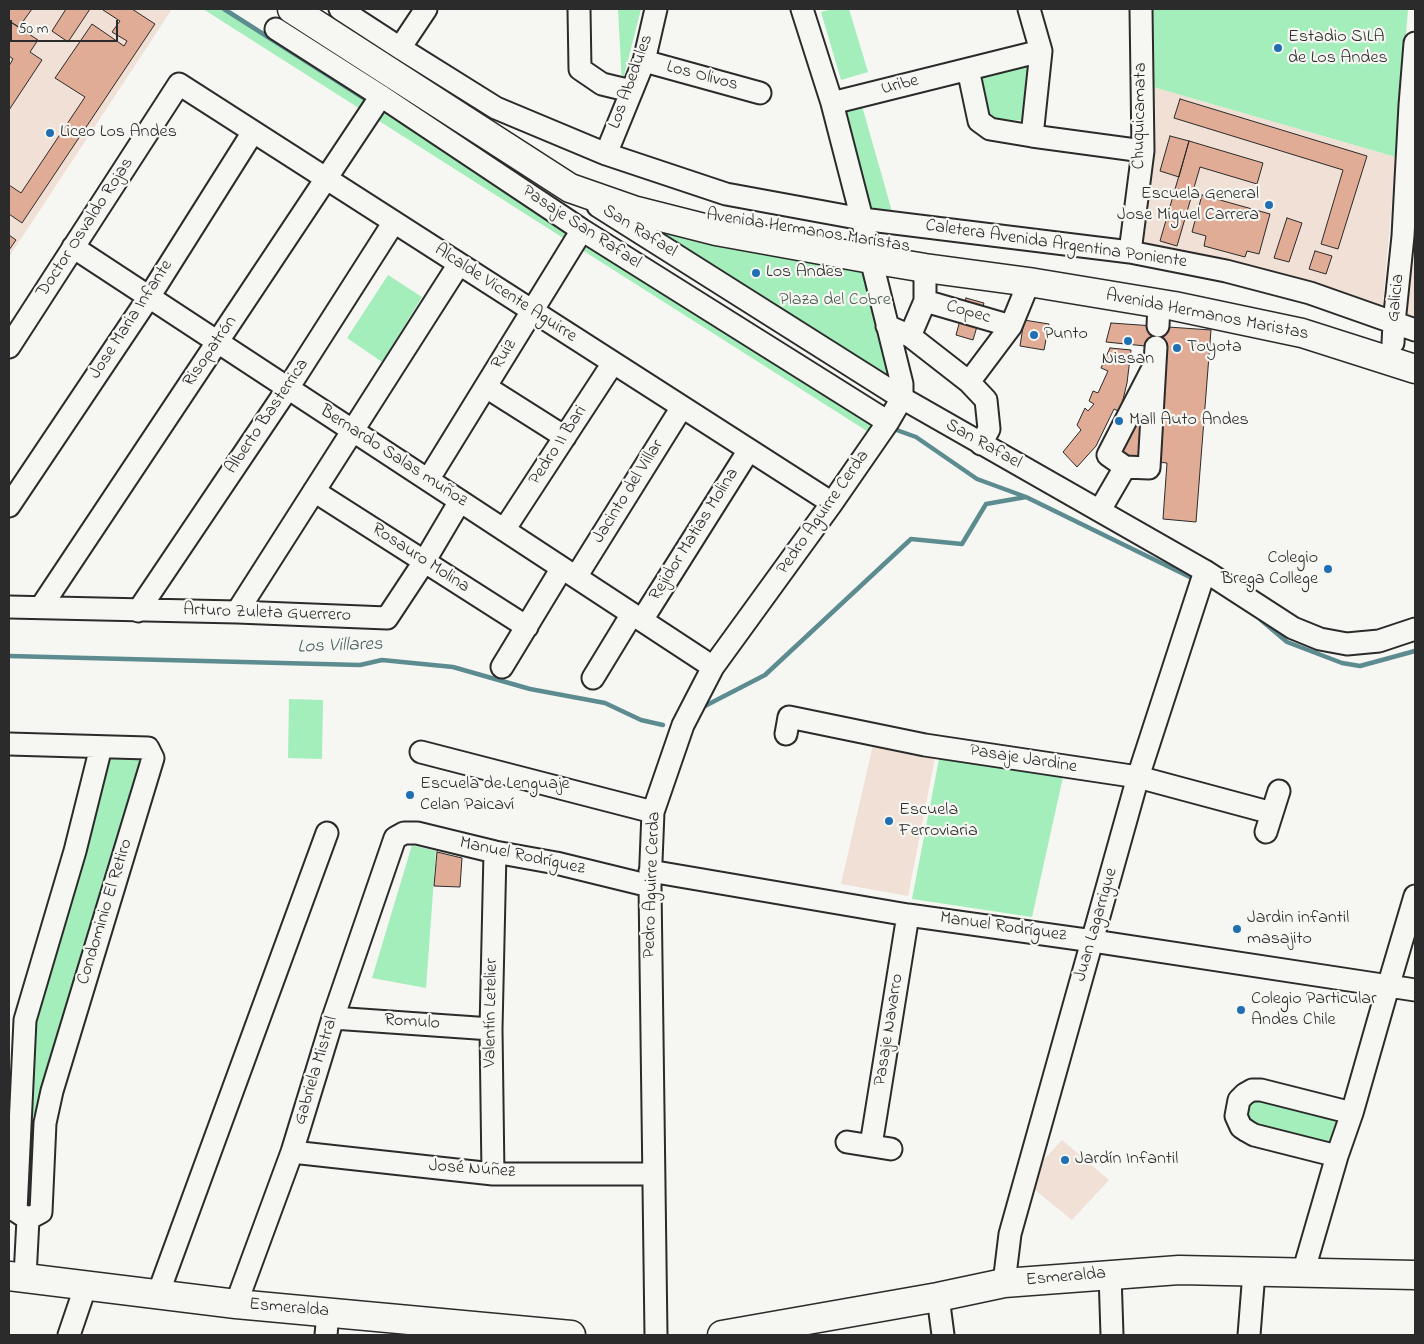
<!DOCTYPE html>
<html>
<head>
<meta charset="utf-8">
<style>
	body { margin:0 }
	#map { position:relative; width:1424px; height:1344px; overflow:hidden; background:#f6f6f2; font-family:"Indie Flower",sans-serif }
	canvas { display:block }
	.frame { position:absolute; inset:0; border:10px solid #2b2b2b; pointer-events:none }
	.scale { position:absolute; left:10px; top:20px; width:108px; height:22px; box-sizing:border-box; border:2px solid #2b2b2b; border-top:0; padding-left:6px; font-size:15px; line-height:18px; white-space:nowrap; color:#2b2b2b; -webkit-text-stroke:4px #f6f6f2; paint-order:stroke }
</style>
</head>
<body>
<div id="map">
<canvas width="1424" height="1344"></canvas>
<div class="frame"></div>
<div class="scale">50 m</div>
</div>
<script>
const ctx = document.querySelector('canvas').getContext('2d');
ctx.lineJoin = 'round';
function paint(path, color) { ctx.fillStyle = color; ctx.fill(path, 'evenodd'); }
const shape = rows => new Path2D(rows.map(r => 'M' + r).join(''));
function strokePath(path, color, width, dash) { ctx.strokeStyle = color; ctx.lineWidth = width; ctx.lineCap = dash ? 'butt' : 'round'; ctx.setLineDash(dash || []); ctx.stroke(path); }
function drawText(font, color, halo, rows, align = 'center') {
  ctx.font = font + ' "Indie Flower",sans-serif'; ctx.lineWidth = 4.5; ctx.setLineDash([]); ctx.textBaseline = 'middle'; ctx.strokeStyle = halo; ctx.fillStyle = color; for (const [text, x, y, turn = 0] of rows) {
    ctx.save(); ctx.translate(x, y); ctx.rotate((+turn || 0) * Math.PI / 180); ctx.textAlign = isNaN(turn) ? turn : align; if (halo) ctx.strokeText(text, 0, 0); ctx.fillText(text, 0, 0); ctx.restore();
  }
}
paint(shape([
	[9,9,172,9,9,257],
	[1153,87,1396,157,1382,313,1142,252,1152,134],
	[1412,244,1415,244,1415,325,1404,322],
	[873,745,935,758,908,896,841,884],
	[1062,1140,1109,1180,1072,1220,1024,1181]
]), '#f0e0d6');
paint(shape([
	[203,9,224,9,876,423,870,433],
	[618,9,641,9,622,84],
	[833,9,849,9,868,72,841,80,821,12],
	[1150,9,1408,9,1396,157,1153,87],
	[1035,59,1026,121,987,118,976,75],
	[862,106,893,215,866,210,838,112],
	[645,223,866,267,897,385],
	[388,275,422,297,382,362,347,338],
	[289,699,323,700,322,759,288,758],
	[105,752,146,758,37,1115,23,1117,29,1017],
	[939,759,1063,777,1032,917,912,899],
	[412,845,436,851,426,988,372,978],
	[1245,1097,1348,1116,1335,1152,1256,1132,1239,1111],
	[20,1125,40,1125,39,1211,27,1216]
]), '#a4eebc');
strokePath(shape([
	[224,9,370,102],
	[891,428,916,437,977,479,1026,497],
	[1261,620,1287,642,1342,663,1360,666,1415,651],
	[9,656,360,665,382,660,453,667,530,689,605,703,641,720,663,725],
	[703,707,765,675,911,539,962,544,986,504,1026,497,1196,580]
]), '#5c8c90', 4.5);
const building = shape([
	[9,9,32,9,19,27,9,21,9,9],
	[66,9,90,9,68,42,52,31,66,9],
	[104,9,132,9,155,24,22,223,9,214,9,185,21,193,85,97,55,78,92,24,124,46,127,41,112,32,120,21,103,10,104,9],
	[9,21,38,40,30,52,42,60,9,110,9,66,13,59,9,56,9,21],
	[1180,99,1367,156,1338,249,1321,244,1343,170,1174,118,1180,99],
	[1170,136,1189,141,1179,177,1160,171,1170,136],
	[1189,141,1263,163,1257,184,1200,167,1177,246,1160,241,1189,141],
	[1202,195,1270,214,1259,254,1247,251,1245,257,1204,246,1206,236,1192,232,1202,195],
	[1287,218,1302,223,1289,262,1274,258,1287,218],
	[9,235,16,240,9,250,9,235],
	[1315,251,1332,256,1326,274,1309,269,1315,251],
	[966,298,984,303,973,340,956,335,966,298],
	[1024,320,1049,324,1044,350,1020,346,1024,320],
	[1111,323,1211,330,1196,522,1163,519,1167,463,1157,462,1165,348,1106,342,1111,323],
	[1110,348,1131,350,1127,383,1120,412,1114,409,1096,446,1077,467,1063,452,1081,430,1077,425,1085,408,1088,411,1094,404,1089,401,1093,391,1098,393,1108,371,1101,368,1110,348],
	[1134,415,1149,424,1147,442,1136,462,1115,451,1134,415],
	[437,852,462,858,460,887,434,886,437,852]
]);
paint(building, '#e1ac95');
strokePath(building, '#2b2b2b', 1);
const minor = shape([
	[340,9,400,48,496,108,606,154,726,194,862,219,1130,252,1226,271,1310,293,1415,330],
	[579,9,580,69,602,84,631,91],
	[1029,9,1041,51,1032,136],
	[276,29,381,96,582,230,888,422],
	[400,48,426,9],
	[644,61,760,93],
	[968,69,979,121,990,129,1032,136,1143,151],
	[832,103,1041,51],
	[606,154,644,61,656,9],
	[598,206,902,398,1205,571,1293,628,1320,639,1347,644,1379,641,1415,629],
	[73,247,713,667],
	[1130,252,1143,151,1141,9],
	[925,301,1011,326],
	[887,326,910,336,969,382,986,400,989,429,981,444],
	[1158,326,1159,304],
	[910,336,925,301,925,268],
	[1393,343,1394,323,1403,236,1410,105,1415,43],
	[9,347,179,84,832,503],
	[1155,364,1108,455,1125,467,1149,468,1155,364,1156,347],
	[969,382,1011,326,1029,282],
	[486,387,565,437],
	[428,480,582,230],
	[314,491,527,627],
	[9,506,149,297,253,132],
	[1100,510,1125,467],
	[504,530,613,363],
	[576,577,682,407],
	[9,607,237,612,387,618,424,562,460,501],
	[41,607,381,96],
	[138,611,288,388,394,222],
	[237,612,459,264],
	[642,620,749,450],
	[502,667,562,568],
	[593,678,632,614],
	[786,734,789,717,925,745,1138,777,1272,813],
	[9,744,148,748,153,758,52,1091,45,1123,41,1212,28,1219,25,1277],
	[421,752,653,812],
	[1266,832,1279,791],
	[650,871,908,915,1093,941,1415,990],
	[333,1018,491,1029],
	[847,1142,891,1149],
	[871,1145,908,915],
	[292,1152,493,1174,653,1174],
	[1337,1156,1254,1135,1247,1131,1241,1127,1236,1116,1239,1100,1245,1094,1252,1090,1261,1090,1352,1113],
	[493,1174,491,1029,495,852],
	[28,1219,16,1211,25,1020,75,851,101,747],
	[1303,1273,1337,1156,1352,1113,1388,987,1415,896],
	[1110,1274,1112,1335],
	[1004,1283,1010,1234,1138,777,1205,571],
	[158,1294,327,833],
	[938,1297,943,1335],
	[236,1304,292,1152,333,1018,395,838,404,833,417,833,495,852,556,863,650,886],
	[69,1335,86,1285],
	[326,1335,328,1313],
	[656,1335,650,886,653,812,683,725,713,667,832,503,888,422,902,398,902,384,871,259,862,219,832,103,802,9],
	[1249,1335,1254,1272]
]);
const major = shape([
	[292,9,570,188,633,210,716,231,871,259,925,268,1029,282,1174,306,1302,333,1415,369],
	[9,1276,236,1304,571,1335],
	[722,1335,938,1297,1004,1283,1179,1270,1415,1275]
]);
strokePath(minor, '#2b2b2b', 25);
strokePath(major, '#2b2b2b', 31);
strokePath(minor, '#f6f6f2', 21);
strokePath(major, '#f6f6f2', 28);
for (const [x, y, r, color] of [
	[1278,48,5,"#1f6fb2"],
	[50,133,5,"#1f6fb2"],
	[1269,205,5,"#1f6fb2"],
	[756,273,5,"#1f6fb2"],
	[1034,335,5,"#1f6fb2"],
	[1128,341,5,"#1f6fb2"],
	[1177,348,5,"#1f6fb2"],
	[1119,421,5,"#1f6fb2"],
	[1328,569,5,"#1f6fb2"],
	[410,795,5,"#1f6fb2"],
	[889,821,5,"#1f6fb2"],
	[1237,929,5,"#1f6fb2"],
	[1241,1010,5,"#1f6fb2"],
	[1065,1160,5,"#1f6fb2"]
]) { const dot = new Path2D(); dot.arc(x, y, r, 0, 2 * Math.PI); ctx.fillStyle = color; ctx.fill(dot); strokePath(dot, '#f6f6f2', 2); }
drawText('18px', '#2b2b2b', '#f6f6f2', [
	["Estadio SILA",1288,38],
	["de Los Andes",1288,59],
	["Liceo Los Andes",60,133],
	["Escuela General",1259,195,"right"],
	["Jose Miguel Carrera",1259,216,"right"],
	["Los Andes",766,273],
	["Punto",1044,335],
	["Toyota",1187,348],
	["Nissan",1128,360,"center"],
	["Mall Auto Andes",1129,421],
	["Colegio",1318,559,"right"],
	["Brega College",1318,580,"right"],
	["Escuela de Lenguaje",420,785],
	["Celan Paicaví",420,806],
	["Escuela",899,811],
	["Ferroviaria",899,832],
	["Jardin infantil",1247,919],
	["masajito",1247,940],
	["Colegio Particular",1251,1000],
	["Andes Chile",1251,1021],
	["Jardín Infantil",1075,1160]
], 'left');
drawText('18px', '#2b2b2b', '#f6f6f2', [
	["Los Olivos",702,77,15],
	["Los Abedules",632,82,-70],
	["Uribe",900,86,-14],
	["Chuquicamata",1141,116,-89],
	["Doctor Osvaldo Rojas",86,228,-57],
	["Pasaje San Rafael",581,228,33],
	["San Rafael",639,232,32],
	["Avenida Hermanos Maristas",808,232,9],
	["Caletera Avenida Argentina Poniente",1056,245,8],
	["Alcalde Vicente Aguirre",505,294,33],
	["Galicia",1397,298,-84],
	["Copec",968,313,16],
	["Avenida Hermanos Maristas",1207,316,11],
	["Jose Maria Infante",132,320,-57],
	["Risopatrón",211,352,-56],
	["Ruiz",505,355,-58],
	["Alberto Basterrica",268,417,-56],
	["San Rafael",983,445,29],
	["Pedro II Bari",559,446,-57],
	["Bernardo Salas muñoz",393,457,33],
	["Jacinto del Villar",629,492,-58],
	["Pedro Aguirre Cerda",824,513,-55],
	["Rejidor Matias Molina",695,535,-58],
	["Rosauro Molina",420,559,33],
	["Arturo Zuleta Guerrero",267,614,2],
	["Pasaje Jardine",1023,760,9],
	["Manuel Rodríguez",522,857,12],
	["Pedro Aguirre Cerda",653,885,-88],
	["Condominio El Retiro",106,912,-73],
	["Juan Lagarrigue",1097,925,-74],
	["Manuel Rodríguez",1003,928,8],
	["Valentín Letelier",492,1013,-89],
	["Romulo",412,1023,4],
	["Pasaje Navarro",890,1030,-81],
	["Gabriela Mistral",317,1071,-73],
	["José Núñez",472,1170,4],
	["Esmeralda",1066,1278,-5],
	["Esmeralda",289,1309,5]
]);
drawText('18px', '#495c4f', '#f6f6f2', [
	["Plaza del Cobre",835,301]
]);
drawText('italic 19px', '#435c5e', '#f6f6f2', [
	["Los Villares",340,647,-2]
]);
</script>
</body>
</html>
